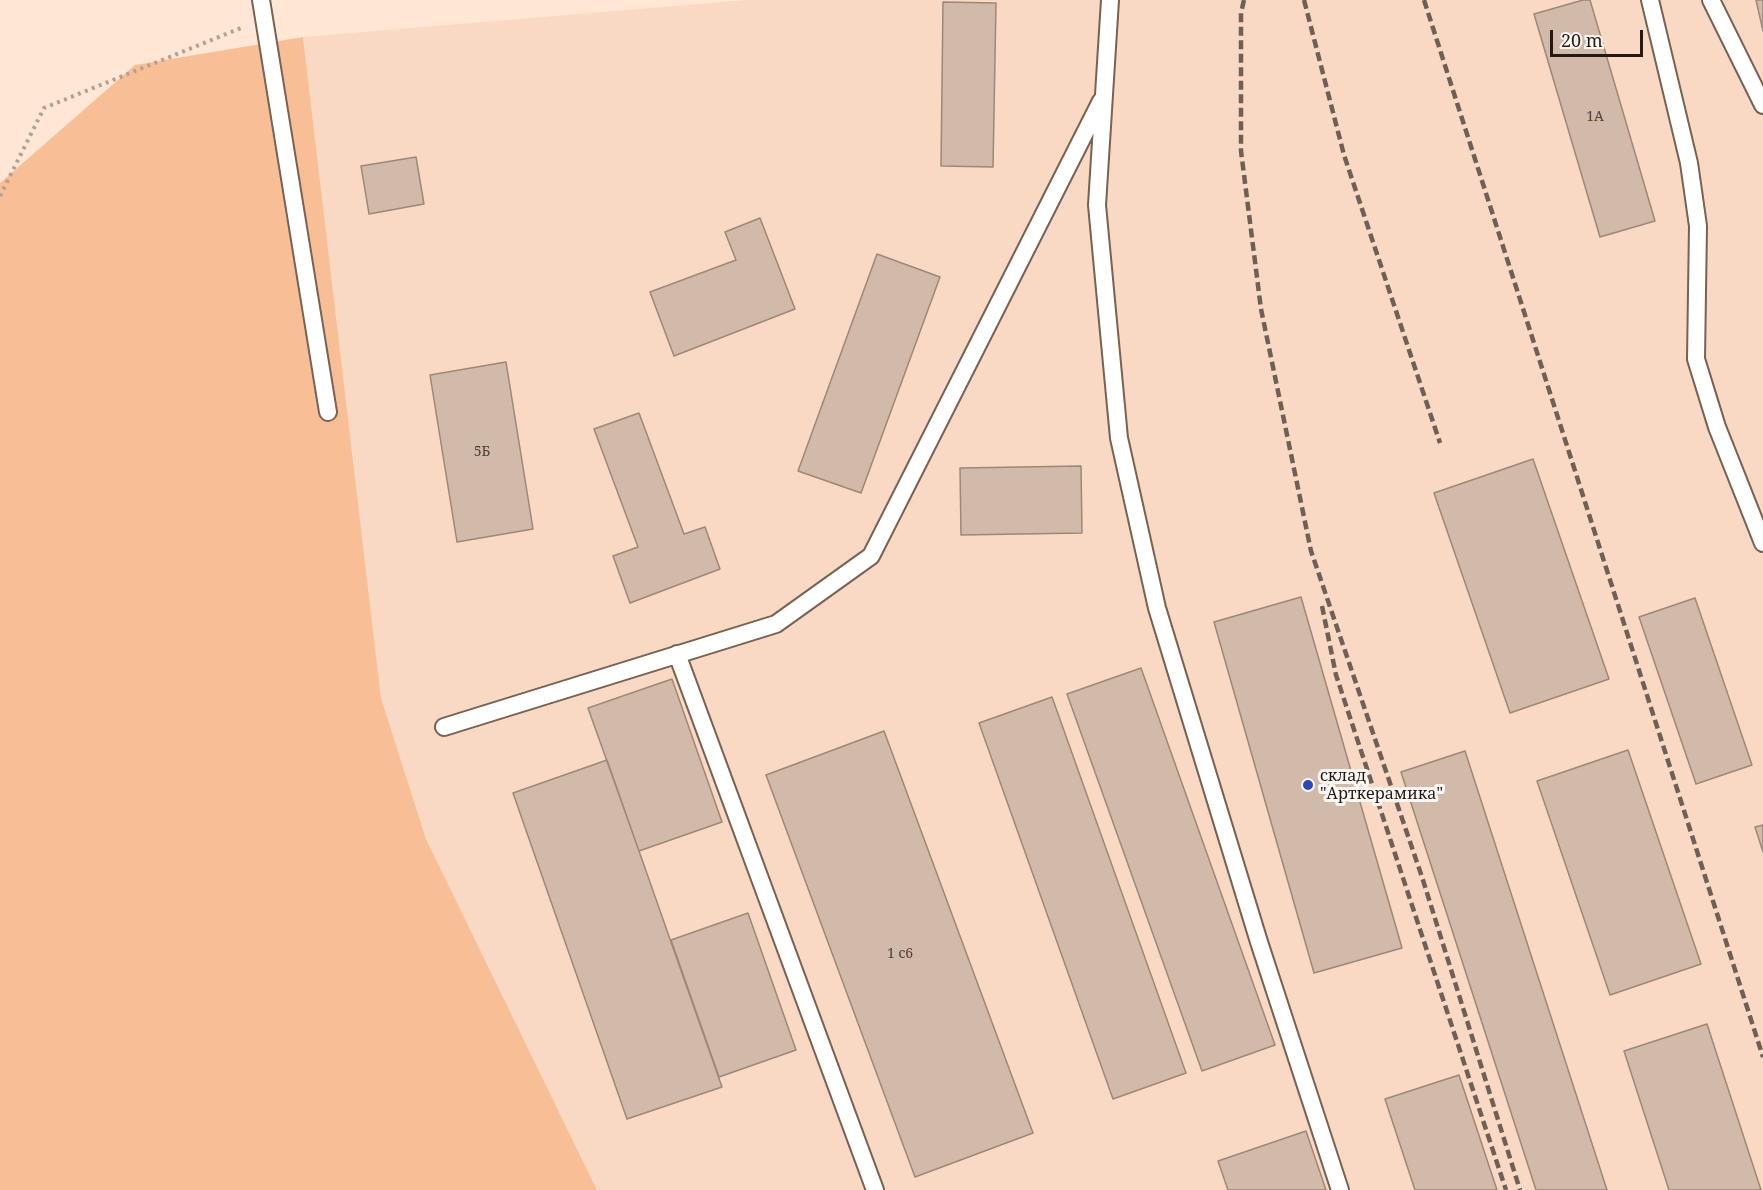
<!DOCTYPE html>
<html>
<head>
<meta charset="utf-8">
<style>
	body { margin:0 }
	#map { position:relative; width:1763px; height:1190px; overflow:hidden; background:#ffe6d5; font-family:"Noto Serif",serif }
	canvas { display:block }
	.scale { position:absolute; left:1550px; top:30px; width:93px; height:27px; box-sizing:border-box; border:3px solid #221a14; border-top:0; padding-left:8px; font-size:18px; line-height:21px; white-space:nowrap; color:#221a14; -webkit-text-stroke:4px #fdf7f4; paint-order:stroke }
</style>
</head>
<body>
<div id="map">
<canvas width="1763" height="1190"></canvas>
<div class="scale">20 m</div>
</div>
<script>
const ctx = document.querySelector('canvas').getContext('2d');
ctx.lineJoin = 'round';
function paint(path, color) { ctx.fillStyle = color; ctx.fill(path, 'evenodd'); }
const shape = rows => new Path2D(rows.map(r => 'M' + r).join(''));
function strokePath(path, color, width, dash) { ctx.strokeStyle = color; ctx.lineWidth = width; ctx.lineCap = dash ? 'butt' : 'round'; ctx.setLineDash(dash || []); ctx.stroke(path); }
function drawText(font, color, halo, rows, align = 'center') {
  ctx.font = font + ' "Noto Serif",serif'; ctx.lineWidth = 6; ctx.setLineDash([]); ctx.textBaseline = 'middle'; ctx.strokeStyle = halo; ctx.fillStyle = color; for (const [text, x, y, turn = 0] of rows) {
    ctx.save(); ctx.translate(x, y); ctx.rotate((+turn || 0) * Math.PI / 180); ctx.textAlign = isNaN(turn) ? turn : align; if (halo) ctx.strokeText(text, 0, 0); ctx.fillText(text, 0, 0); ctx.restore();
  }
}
paint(shape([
	[746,0,1763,0,1763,1190,597,1190,426,839,381,698,303,37]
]), '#f9d9c3');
paint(shape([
	[303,37,381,698,426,839,597,1190,0,1190,0,183,135,65]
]), '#f8bf96');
const building = shape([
	[1583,0,1590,0,1655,221,1600,237,1534,14,1583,0],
	[1756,0,1763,0,1763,31,1756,0],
	[943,2,996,3,993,167,941,166,943,2],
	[416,157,424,204,369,214,361,166,416,157],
	[760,218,795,309,674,356,650,292,736,260,725,232,760,218],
	[877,254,940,277,861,493,798,471,877,254],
	[506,362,533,529,457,542,430,375,506,362],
	[639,413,684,534,705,527,720,569,630,603,613,556,638,547,594,429,639,413],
	[1533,459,1609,679,1510,713,1434,493,1533,459],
	[1081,466,1082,533,961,535,960,468,1081,466],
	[1301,597,1402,948,1314,973,1214,622,1301,597],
	[1695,598,1752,765,1696,784,1639,617,1695,598],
	[1141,668,1275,1045,1202,1071,1067,694,1141,668],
	[672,679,722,822,639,851,588,708,672,679],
	[1052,697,1186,1073,1113,1099,979,723,1052,697],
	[884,731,1033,1133,915,1177,766,775,884,731],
	[1628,750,1701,964,1610,995,1537,781,1628,750],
	[1465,751,1607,1190,1536,1190,1401,772,1465,751],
	[607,760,722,1087,627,1119,513,793,607,760],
	[1763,825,1763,852,1755,827,1763,825],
	[748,913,796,1050,719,1077,671,940,748,913],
	[1707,1024,1761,1190,1669,1190,1624,1051,1707,1024],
	[1459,1075,1497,1190,1415,1190,1385,1099,1459,1075],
	[1306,1131,1326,1190,1228,1190,1218,1161,1306,1131]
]);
paint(building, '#d2baaa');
strokePath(building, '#9e8777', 1.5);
const service = shape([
	[261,0,328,412],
	[1110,0,1097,205,1119,438,1157,608,1259,942,1340,1190],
	[1650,0,1689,163,1698,226,1696,359,1717,427,1763,543],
	[1711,0,1763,105],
	[677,654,875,1190],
	[444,727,776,624,871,556,1101,101]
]);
strokePath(service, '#776253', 20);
strokePath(shape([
	[0,196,44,108,241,28]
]), '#b4a093', 4, [3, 4.5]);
strokePath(service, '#fff', 16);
strokePath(shape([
	[1244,0,1241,13,1241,151,1261,309,1311,551,1422,877,1520,1190],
	[1304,0,1344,155,1440,443],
	[1424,0,1763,1057],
	[1322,606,1336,675,1506,1190]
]), '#6e6056', 4.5, [9, 4.5]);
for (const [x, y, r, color] of [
	[1308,785,6,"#2a4aba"]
]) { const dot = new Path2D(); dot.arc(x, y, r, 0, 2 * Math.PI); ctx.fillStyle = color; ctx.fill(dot); strokePath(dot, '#fdf7f4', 2); }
drawText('14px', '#4e423a', null, [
	["1А",1595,117],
	["5Б",482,452],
	["1 с6",900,954]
]);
drawText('16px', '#221a14', '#fdf7f4', [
	["склад",1320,776],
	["\"Арткерамика\"",1320,794]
], 'left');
</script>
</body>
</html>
